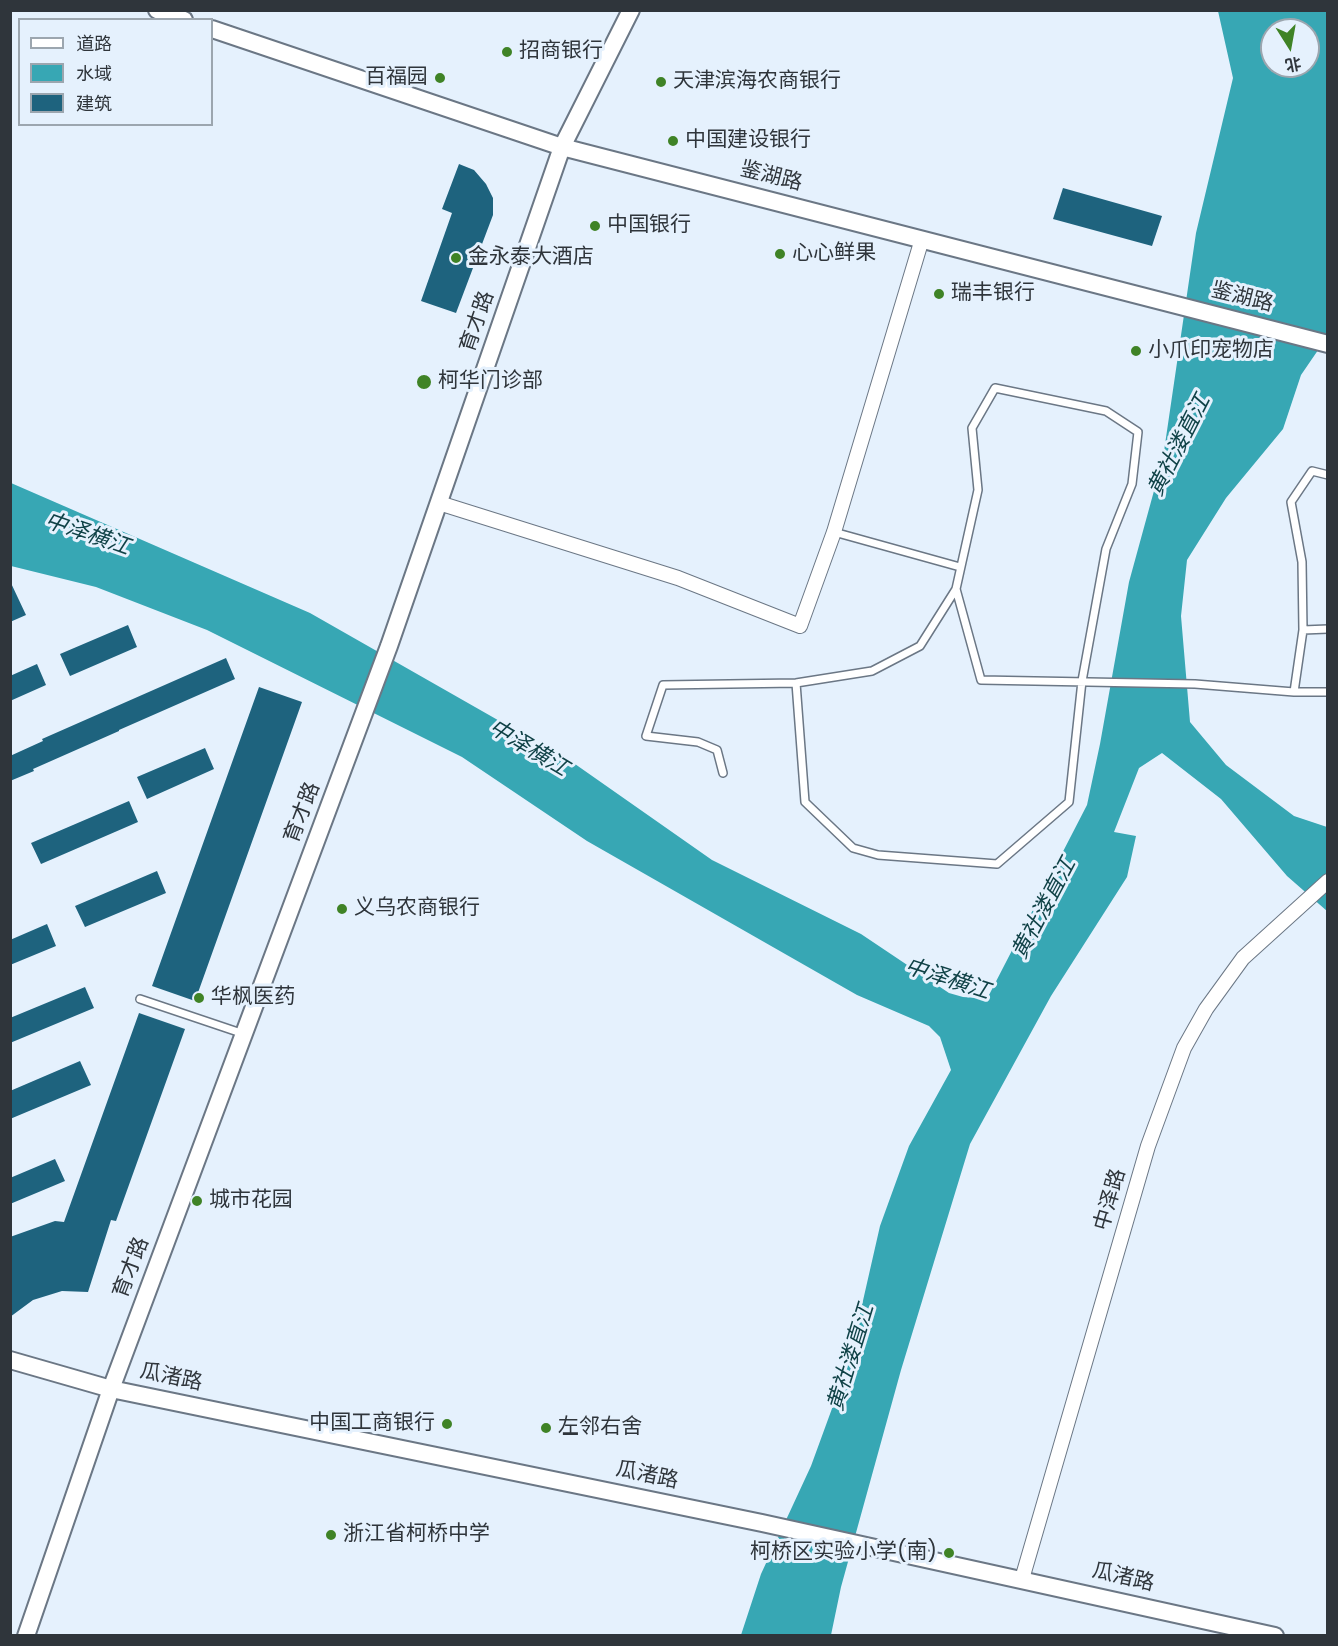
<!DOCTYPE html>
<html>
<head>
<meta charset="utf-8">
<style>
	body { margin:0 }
	#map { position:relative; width:1338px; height:1646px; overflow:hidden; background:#e5f1fd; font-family:Poppins,"Noto Sans SC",sans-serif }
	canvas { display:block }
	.frame { position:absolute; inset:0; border:12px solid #2f353b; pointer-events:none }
	.legend { position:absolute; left:18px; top:18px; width:195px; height:108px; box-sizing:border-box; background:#e5f1fd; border:2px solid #9ca6af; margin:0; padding:8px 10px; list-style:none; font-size:18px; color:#2f353b }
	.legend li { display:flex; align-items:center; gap:12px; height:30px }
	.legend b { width:30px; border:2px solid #9ca6af }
	.north { position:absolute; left:1260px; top:18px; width:60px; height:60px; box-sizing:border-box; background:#e5f1fd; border:2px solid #9ca6af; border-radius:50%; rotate:169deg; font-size:16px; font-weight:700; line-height:24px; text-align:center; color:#2f353b }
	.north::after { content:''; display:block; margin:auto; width:21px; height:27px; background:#3f8326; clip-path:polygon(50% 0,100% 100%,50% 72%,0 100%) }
</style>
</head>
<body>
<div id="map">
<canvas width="1338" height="1646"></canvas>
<div class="frame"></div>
<ul class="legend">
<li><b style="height:8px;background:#fff"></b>道路</li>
<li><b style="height:16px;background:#37a7b4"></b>水域</li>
<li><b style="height:16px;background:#1e637e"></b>建筑</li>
</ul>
<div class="north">北</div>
</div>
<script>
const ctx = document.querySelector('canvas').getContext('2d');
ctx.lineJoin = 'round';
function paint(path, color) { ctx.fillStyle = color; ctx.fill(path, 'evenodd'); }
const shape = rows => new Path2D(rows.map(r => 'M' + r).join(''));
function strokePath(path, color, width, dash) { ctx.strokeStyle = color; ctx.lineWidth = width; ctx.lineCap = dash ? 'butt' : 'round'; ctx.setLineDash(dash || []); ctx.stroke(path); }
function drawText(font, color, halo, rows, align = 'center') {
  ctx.font = font + ' Poppins,"Noto Sans SC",sans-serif'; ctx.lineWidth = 6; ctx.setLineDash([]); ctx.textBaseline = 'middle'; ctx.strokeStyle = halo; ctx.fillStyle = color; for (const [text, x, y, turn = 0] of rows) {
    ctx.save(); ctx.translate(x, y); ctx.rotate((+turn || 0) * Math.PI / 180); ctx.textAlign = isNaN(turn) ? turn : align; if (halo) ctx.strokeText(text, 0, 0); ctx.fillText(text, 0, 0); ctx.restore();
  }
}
paint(shape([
	[1218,11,1327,11,1327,337,1301,375,1283,429,1226,498,1187,560,1181,616,1190,722,1226,765,1294,816,1327,827,1327,911,1287,876,1221,799,1162,753,1139,768,1114,832,1136,836,1127,877,1051,996,970,1144,901,1370,841,1587,831,1635,741,1635,761,1574,811,1466,849,1362,880,1226,909,1146,951,1070,940,1037,929,1026,857,995,587,841,462,757,207,630,96,587,11,566,11,483,310,613,575,764,712,860,861,934,949,993,963,997,977,998,989,995,1087,805,1100,744,1129,582,1163,458,1196,233,1233,78],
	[1272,30,1308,30,1308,66,1272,66]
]), '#37a7b4');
paint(shape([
	[459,164,474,170,486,184,493,198,493,215,456,313,421,301,452,213,442,209],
	[1063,188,1162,216,1152,246,1053,219],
	[10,581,26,615,10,622],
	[128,625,137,647,70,676,60,654],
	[226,658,235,679,119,730,119,731,33,769,34,771,10,781,10,756,43,741,42,739],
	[37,664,46,685,10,701,10,676],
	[259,687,302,702,195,1001,152,986],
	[205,748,214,769,147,799,137,777],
	[129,801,138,822,41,864,31,843],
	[157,871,166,893,85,927,75,906],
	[47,924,56,946,10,965,10,940],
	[85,987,94,1008,10,1043,10,1018],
	[139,1013,185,1029,116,1221,111,1220,88,1292,62,1291,33,1300,10,1317,10,1237,55,1221,64,1222],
	[80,1061,91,1085,10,1119,10,1091],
	[55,1159,65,1181,10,1204,10,1178]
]), '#1e637e');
const service = shape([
	[834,532,960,567],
	[956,589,981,680,1195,684,1294,692,1328,692],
	[1303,630,1328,629],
	[1294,692,1303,630,1302,562,1291,502,1312,471,1328,475],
	[723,773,717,750,698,742,646,736,663,685,796,683,872,671,920,646,956,589,978,490,972,428,995,388,1106,411,1138,432,1132,484,1106,549,1082,681,1069,802,997,864,878,855,853,848,805,802,796,683],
	[140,999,244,1034]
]);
const minor = shape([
	[439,503,678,578,800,626,834,532,922,239],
	[1022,1579,1148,1146,1184,1048,1206,1009,1243,958,1328,881]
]);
const tertiary = shape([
	[157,10,184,20],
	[212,29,562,147,1328,344],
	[10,1360,111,1389,762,1523,1275,1636],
	[26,1636,111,1389,389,646,562,147,631,10]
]);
strokePath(service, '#6b7785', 10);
strokePath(minor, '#6b7785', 16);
strokePath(tertiary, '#6b7785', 20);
strokePath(service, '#fff', 7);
strokePath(minor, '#fff', 14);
strokePath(tertiary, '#fff', 16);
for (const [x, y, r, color] of [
	[507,52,6,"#3f8326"],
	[440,78,6,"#3f8326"],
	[661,82,6,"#3f8326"],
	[673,141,6,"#3f8326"],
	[595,226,6,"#3f8326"],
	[780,254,6,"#3f8326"],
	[456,258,6,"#3f8326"],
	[939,294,6,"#3f8326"],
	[1136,351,6,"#3f8326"],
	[424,382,8,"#3f8326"],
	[342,909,6,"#3f8326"],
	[199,998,6,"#3f8326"],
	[197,1201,6,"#3f8326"],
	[447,1424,6,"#3f8326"],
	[546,1428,6,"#3f8326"],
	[331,1535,6,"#3f8326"],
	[949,1553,6,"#3f8326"]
]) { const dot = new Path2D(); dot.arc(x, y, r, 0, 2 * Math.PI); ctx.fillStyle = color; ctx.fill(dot); strokePath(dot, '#e5f1fd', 2); }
drawText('21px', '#2f353b', '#e5f1fd', [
	["招商银行",519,52],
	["百福园",428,78,"right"],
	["天津滨海农商银行",673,82],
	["中国建设银行",685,141],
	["中国银行",607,226],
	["心心鲜果",792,254],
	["金永泰大酒店",468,258],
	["瑞丰银行",951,294],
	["小爪印宠物店",1148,351],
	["柯华门诊部",438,382],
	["义乌农商银行",354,909],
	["华枫医药",211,998],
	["城市花园",209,1201],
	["中国工商银行",435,1424,"right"],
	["左邻右舍",558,1428],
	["浙江省柯桥中学",343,1535],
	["柯桥区实验小学(南)",937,1553,"right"]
], 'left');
drawText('21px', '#2f353b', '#e5f1fd', [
	["鉴湖路",771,177,14],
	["鉴湖路",1242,298,14],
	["育才路",478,322,-71],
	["育才路",303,813,-69],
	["中泽路",1111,1200,-74],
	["育才路",132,1268,-69],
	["瓜渚路",171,1378,12],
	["瓜渚路",647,1476,12],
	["瓜渚路",1123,1578,13]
]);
drawText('italic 22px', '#104247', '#e5f1fd', [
	["黄社溇直江",1180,446,-63],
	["中泽横江",87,535,19],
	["中泽横江",528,749,31],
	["黄社溇直江",1045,909,-62],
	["中泽横江",947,980,18],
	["黄社溇直江",852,1358,-73]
]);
</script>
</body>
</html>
